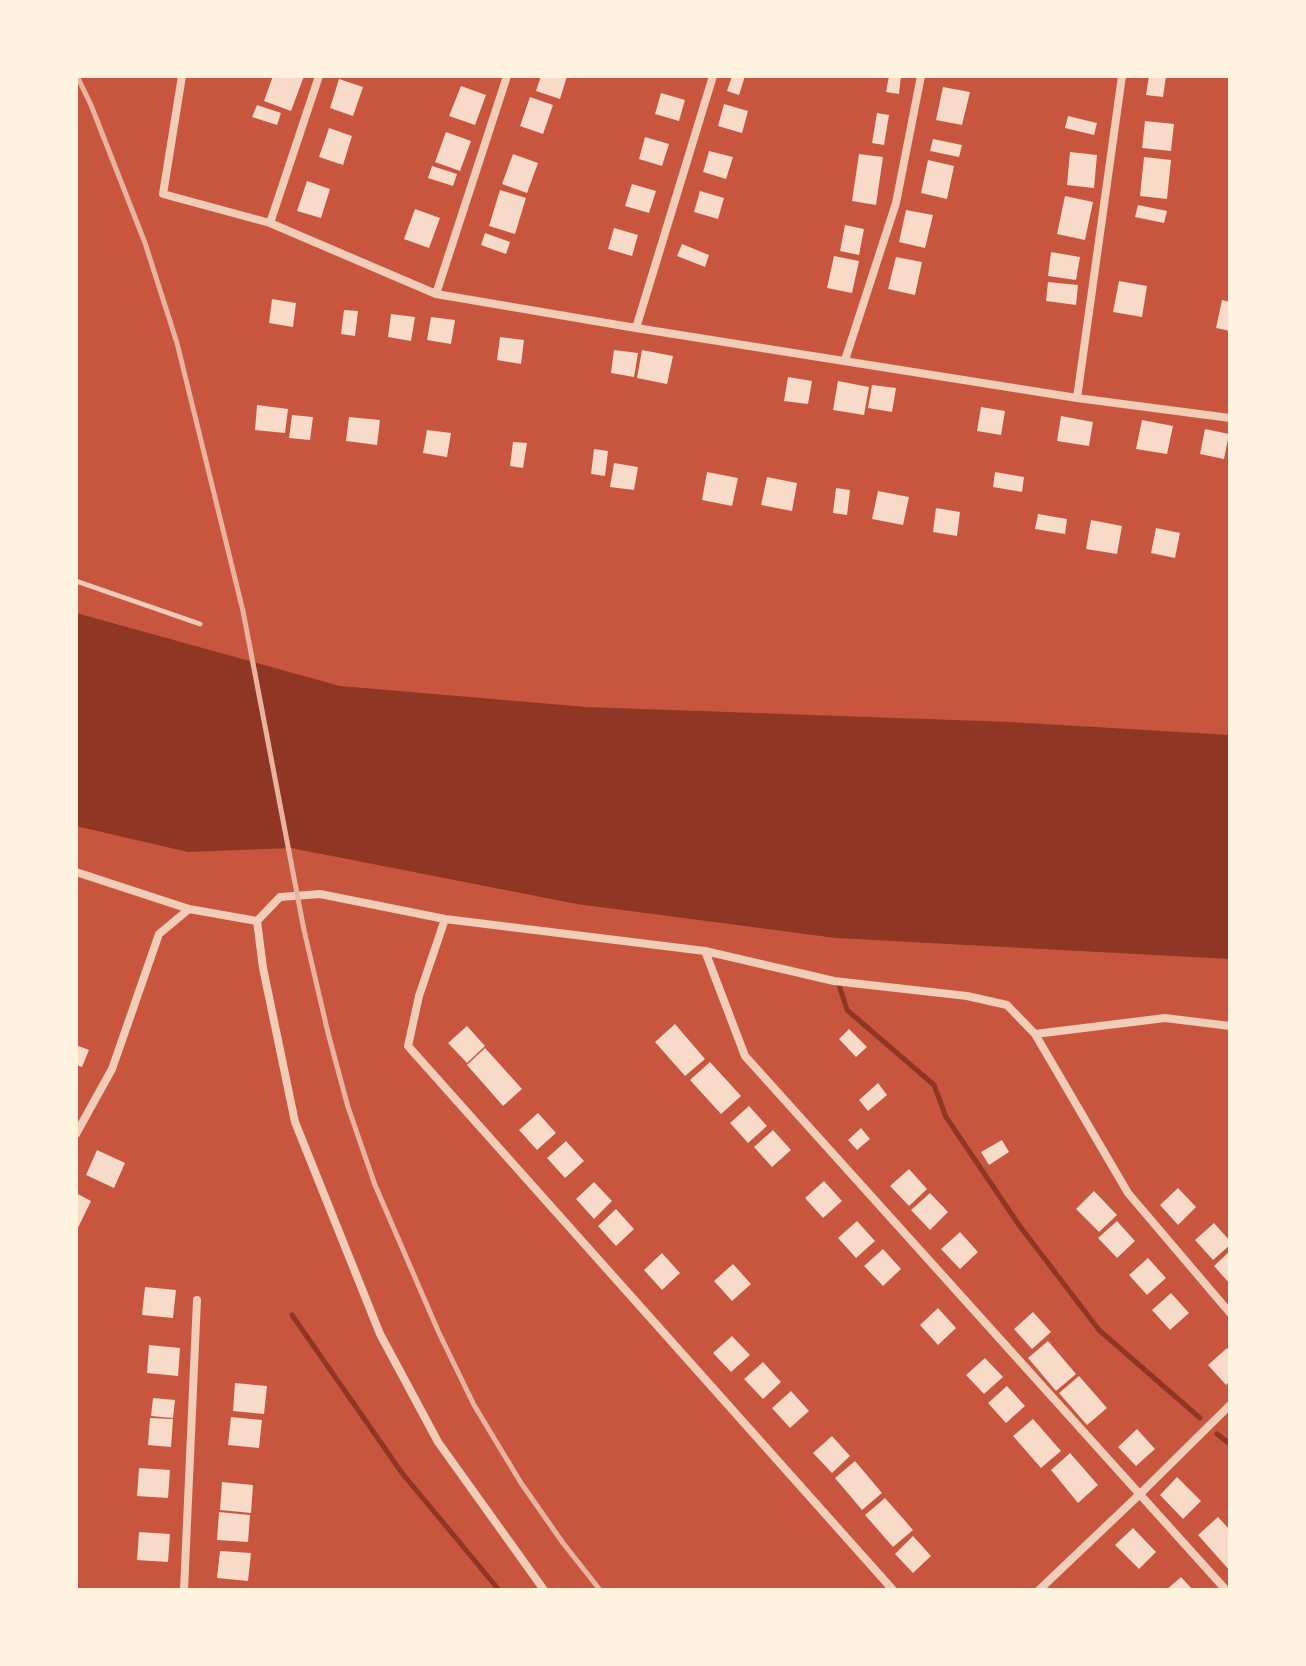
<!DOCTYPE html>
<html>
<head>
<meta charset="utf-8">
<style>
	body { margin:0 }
	#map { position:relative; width:1306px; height:1666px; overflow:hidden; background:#c8553d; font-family:Overpass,sans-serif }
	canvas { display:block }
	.frame { position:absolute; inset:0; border:78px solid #fff3e0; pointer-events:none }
</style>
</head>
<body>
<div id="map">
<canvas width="1306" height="1666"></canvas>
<div class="frame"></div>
</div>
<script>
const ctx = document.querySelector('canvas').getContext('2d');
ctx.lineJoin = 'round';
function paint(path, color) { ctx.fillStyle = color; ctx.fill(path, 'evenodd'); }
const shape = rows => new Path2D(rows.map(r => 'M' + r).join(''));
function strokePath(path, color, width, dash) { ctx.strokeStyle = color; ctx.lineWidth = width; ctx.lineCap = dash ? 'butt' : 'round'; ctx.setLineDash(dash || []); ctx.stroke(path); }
paint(shape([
	[76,613,340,686,586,707,1010,722,1230,735,1230,959,836,938,577,904,291,848,188,852,76,826]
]), '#8f3625');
strokePath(shape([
	[839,985,847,1010,934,1085,946,1117,1019,1225,1099,1330,1200,1418],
	[292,1315,402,1473,499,1590],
	[1217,1434,1230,1444]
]), '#8f3625', 5);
paint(shape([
	[273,76,304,76,291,111,264,101],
	[541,76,567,76,560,99,536,91],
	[732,76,745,76,739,95,727,91],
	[889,76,901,76,899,94,886,92],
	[1149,76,1166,76,1163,97,1146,95],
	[339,79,363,87,353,116,330,108],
	[461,86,486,95,475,125,449,116],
	[943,87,970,92,962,125,936,120],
	[661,93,685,100,679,121,655,114],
	[530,97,553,105,543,134,520,126],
	[724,104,748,111,742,133,718,126],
	[257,105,281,113,277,125,252,117],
	[877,113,889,115,884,145,872,143],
	[1068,116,1097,123,1094,135,1065,128],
	[1145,121,1174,124,1171,151,1142,148],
	[329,128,352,136,343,165,319,157],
	[446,132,471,141,460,171,435,162],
	[645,137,669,144,662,166,639,159],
	[933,139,962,145,959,157,930,151],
	[709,151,733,157,726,179,703,172],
	[1070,152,1097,155,1094,188,1067,185],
	[513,154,538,163,527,193,502,184],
	[859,154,883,157,876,205,852,201],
	[1144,157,1171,160,1167,199,1140,196],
	[928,160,954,166,947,199,921,193],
	[432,166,457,174,453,186,428,178],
	[307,181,330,189,321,218,297,211],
	[632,184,656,191,649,213,625,206],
	[500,190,526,198,515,234,489,226],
	[700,191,724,198,718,219,694,212],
	[1065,196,1093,202,1085,240,1057,234],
	[1138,205,1167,211,1164,223,1135,217],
	[415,209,440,218,429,248,404,239],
	[906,210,933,215,925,248,899,242],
	[845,225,864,229,859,255,840,251],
	[614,228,638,235,632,256,608,249],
	[485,233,510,242,506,254,481,245],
	[682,244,709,255,705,267,677,256],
	[1051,252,1080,257,1076,280,1048,276],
	[834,256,859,261,852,293,827,288],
	[896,257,922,262,915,295,888,289],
	[1119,281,1147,286,1142,317,1113,312],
	[1048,282,1078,285,1076,305,1046,301],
	[272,299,296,303,293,327,269,323],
	[1222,300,1230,302,1230,331,1216,328],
	[344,310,358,311,355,336,341,334],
	[391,314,415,317,411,341,388,337],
	[431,317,455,320,451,344,427,340],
	[500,337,524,340,521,364,497,360],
	[614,350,638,353,634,377,611,373],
	[642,350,673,356,667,384,637,378],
	[788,377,812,381,808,404,784,401],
	[838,381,869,387,864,415,833,410],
	[872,385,896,388,892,412,868,408],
	[257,405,288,409,285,433,255,430],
	[981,407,1005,411,1001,435,977,431],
	[292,415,313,417,310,440,289,438],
	[1061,416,1093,422,1089,446,1057,441],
	[349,417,380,420,377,445,346,441],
	[1142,420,1173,426,1167,454,1136,449],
	[1205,429,1229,434,1224,459,1200,454],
	[427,430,451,433,447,457,423,453],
	[513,442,527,443,523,468,510,466],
	[594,449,608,451,605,476,591,474],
	[614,463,638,467,634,490,610,487],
	[707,472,738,478,732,506,702,500],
	[995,472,1024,477,1022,492,993,487],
	[767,477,797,483,792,511,761,505],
	[836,488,850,490,847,515,833,513],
	[878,491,909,497,903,525,872,519],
	[936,508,960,512,957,536,933,532],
	[1038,514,1067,519,1065,534,1035,529],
	[1091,520,1122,526,1117,554,1086,549],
	[1156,528,1180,533,1175,558,1151,553],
	[675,1024,705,1059,685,1076,655,1042],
	[467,1026,485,1046,467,1063,448,1043],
	[849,1029,867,1047,856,1057,839,1039],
	[76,1045,89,1050,82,1067,76,1065],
	[485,1048,522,1089,503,1106,467,1065],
	[710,1062,741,1096,721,1114,690,1080],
	[878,1083,887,1095,868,1111,859,1100],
	[749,1106,767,1126,748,1143,730,1123],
	[538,1113,556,1133,537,1150,519,1130],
	[861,1128,870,1139,857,1150,848,1140],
	[773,1130,791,1150,772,1167,754,1147],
	[1002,1140,1009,1152,989,1165,981,1152],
	[566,1141,584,1161,565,1178,547,1158],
	[97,1150,125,1163,114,1188,86,1175],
	[909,1169,927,1189,909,1206,890,1186],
	[824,1181,842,1201,823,1218,805,1198],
	[594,1182,612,1201,594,1219,576,1199],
	[1178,1188,1196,1207,1178,1225,1160,1205],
	[1094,1191,1117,1215,1099,1232,1076,1209],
	[76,1193,91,1201,76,1232],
	[930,1193,948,1212,930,1230,911,1210],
	[616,1209,634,1229,616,1246,598,1226],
	[857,1221,875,1241,856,1258,838,1238],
	[1117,1221,1135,1241,1117,1258,1098,1238],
	[1214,1223,1230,1241,1230,1245,1213,1260,1195,1240],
	[960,1232,978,1252,960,1269,941,1249],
	[883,1249,901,1269,883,1286,864,1266],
	[1230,1251,1230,1284,1214,1266],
	[662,1253,680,1273,662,1290,644,1270],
	[1148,1258,1166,1278,1147,1295,1129,1275],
	[733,1264,751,1284,732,1301,714,1281],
	[145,1287,176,1290,173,1318,142,1315],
	[1171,1293,1189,1313,1170,1330,1152,1310],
	[938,1308,956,1328,938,1345,920,1325],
	[1033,1312,1051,1332,1032,1349,1014,1329],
	[732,1336,750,1355,731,1372,713,1353],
	[1048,1341,1076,1374,1056,1391,1028,1358],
	[149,1345,180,1348,178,1376,147,1373],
	[1227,1348,1230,1352,1230,1381,1226,1385,1208,1365],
	[985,1358,1003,1377,984,1394,966,1375],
	[763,1362,781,1382,763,1399,744,1379],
	[1079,1376,1107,1408,1087,1425,1059,1393],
	[235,1383,267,1386,264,1414,233,1411],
	[1007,1386,1025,1406,1006,1423,988,1403],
	[791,1391,809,1411,790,1428,772,1408],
	[153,1398,175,1400,173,1418,151,1416],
	[231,1417,262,1420,259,1448,228,1445],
	[150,1418,173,1419,171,1447,148,1445],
	[1033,1419,1061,1451,1041,1468,1013,1436],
	[1137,1429,1155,1449,1136,1466,1118,1447],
	[832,1436,850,1456,832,1473,813,1453],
	[1070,1453,1098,1485,1078,1503,1051,1470],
	[855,1461,882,1493,862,1510,835,1478],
	[139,1468,170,1470,168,1498,137,1496],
	[1177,1477,1201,1501,1183,1519,1160,1495],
	[222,1482,253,1485,251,1513,220,1510],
	[885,1498,913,1530,893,1547,865,1515],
	[219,1512,250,1515,248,1542,217,1540],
	[1218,1517,1230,1530,1230,1571,1198,1535],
	[1133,1528,1156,1552,1139,1569,1115,1545],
	[139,1532,170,1534,168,1562,137,1560],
	[913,1536,931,1556,913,1573,895,1554],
	[220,1551,251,1553,248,1581,217,1578],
	[1181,1577,1193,1590,1166,1590]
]), '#f7dbc8');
strokePath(shape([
	[76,581,200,624]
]), '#f1ccb7', 5);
strokePath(shape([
	[182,76,163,194,270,223,436,294,636,328,1077,398,1230,418],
	[270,223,319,76],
	[436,294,507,76],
	[636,328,713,76],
	[845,360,896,203,921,76],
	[1077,398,1122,76],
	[76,872,189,909,257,921],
	[445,919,419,996,408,1046,893,1590],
	[257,921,280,897,320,894,445,919,705,951,834,981,967,996,1007,1005,1035,1034,1165,1018,1230,1026],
	[257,921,263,968,295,1122,380,1334,438,1442,544,1590],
	[705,951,745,1056,1226,1590],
	[1035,1034,1128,1193,1230,1313],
	[76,1134,112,1069,159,934,189,909],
	[184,1590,197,1300],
	[1039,1590,1141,1493,1230,1405]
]), '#f1ccb7', 8);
strokePath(shape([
	[77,76,91,105,145,243,177,343,243,611,304,930,328,1033,348,1107,375,1185,439,1333,474,1405,521,1483,563,1543,600,1590]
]), '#e9b49f', 5);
</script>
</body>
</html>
